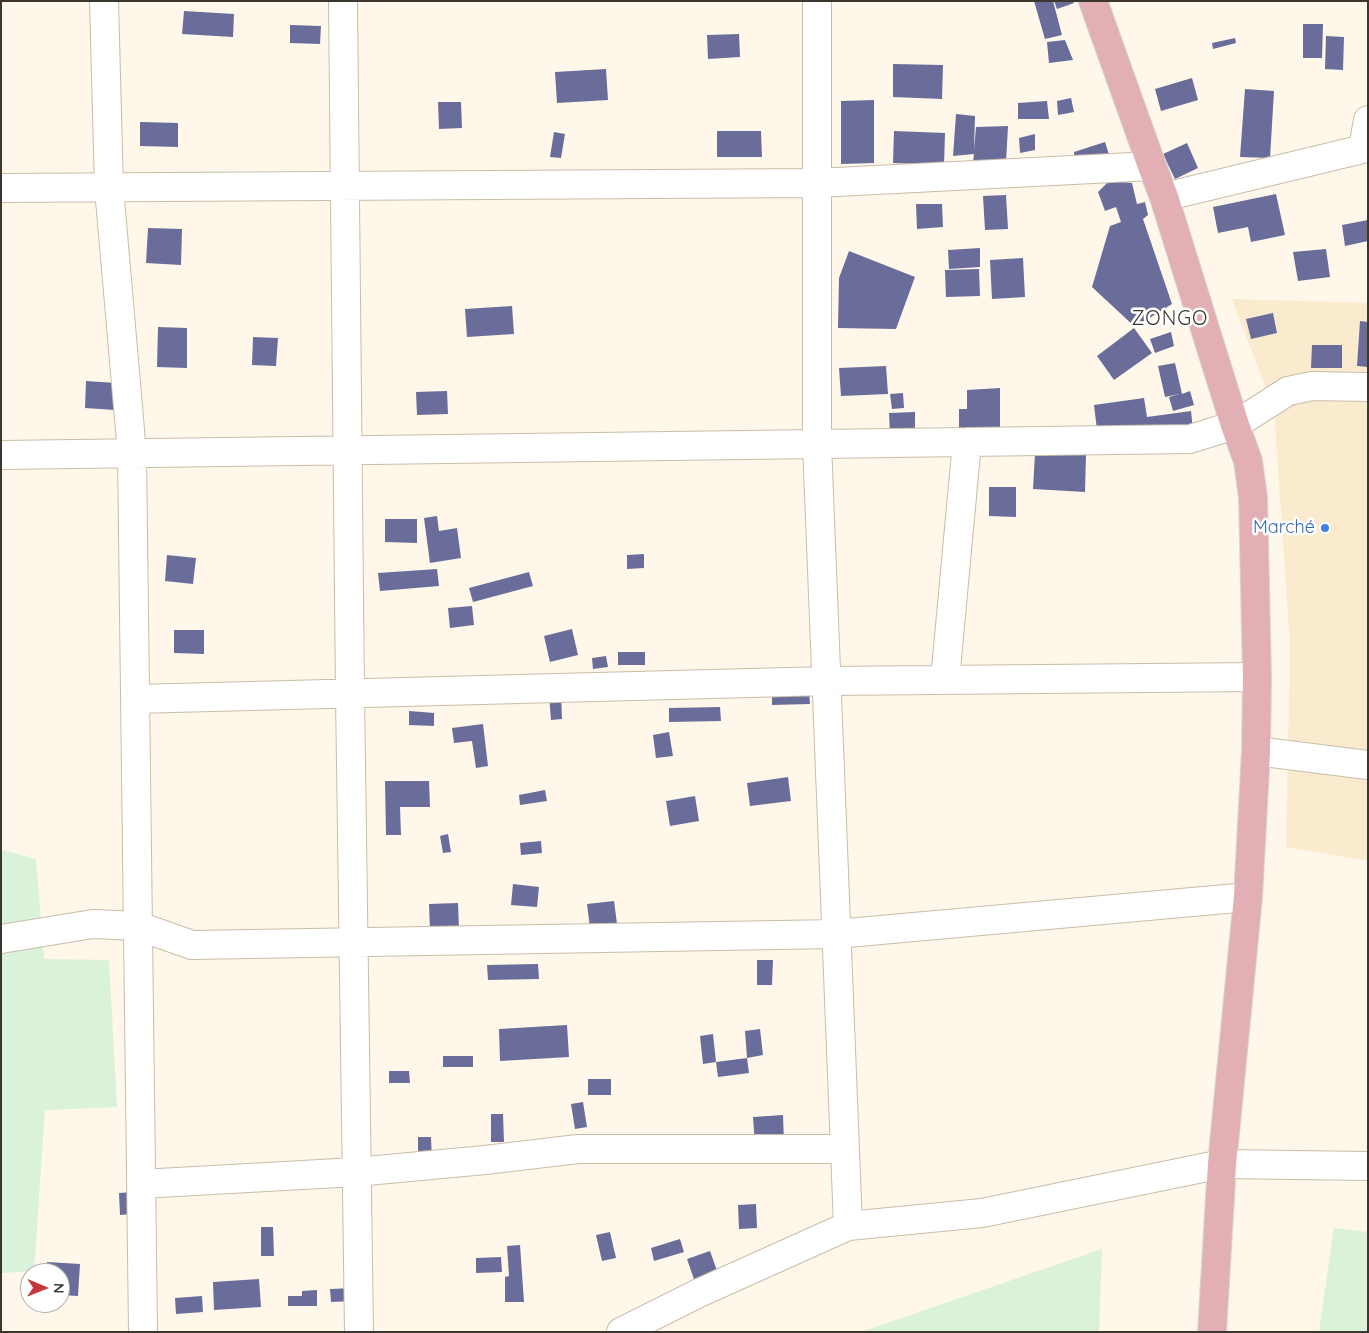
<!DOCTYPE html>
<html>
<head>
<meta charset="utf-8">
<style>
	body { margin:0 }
	#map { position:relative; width:1369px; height:1333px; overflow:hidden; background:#fef7ea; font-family:Quicksand,sans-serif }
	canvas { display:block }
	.frame { position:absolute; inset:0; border:2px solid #3c372e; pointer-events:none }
	.north { position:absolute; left:20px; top:1263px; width:50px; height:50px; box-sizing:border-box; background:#fff; border:1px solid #b1afab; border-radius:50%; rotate:91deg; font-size:14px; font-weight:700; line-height:20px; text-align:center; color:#3c372e }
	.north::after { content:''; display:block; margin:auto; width:18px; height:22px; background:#c6373a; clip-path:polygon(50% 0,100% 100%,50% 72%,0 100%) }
</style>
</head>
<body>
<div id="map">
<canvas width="1369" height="1333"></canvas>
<div class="frame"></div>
<div class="north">N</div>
</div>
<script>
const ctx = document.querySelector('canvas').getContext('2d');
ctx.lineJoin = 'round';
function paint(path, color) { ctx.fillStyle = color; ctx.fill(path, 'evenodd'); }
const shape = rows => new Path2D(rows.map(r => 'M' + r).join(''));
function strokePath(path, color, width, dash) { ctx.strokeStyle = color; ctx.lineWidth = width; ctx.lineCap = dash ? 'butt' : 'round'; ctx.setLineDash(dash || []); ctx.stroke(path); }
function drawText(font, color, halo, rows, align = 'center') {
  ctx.font = font + ' Quicksand,sans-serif'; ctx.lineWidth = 5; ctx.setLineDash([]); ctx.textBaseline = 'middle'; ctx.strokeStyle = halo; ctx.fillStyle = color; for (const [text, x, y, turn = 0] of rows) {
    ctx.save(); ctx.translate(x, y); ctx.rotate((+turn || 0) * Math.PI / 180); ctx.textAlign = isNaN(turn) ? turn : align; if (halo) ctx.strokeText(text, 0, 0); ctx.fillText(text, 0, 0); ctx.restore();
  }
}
paint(shape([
	[1232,299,1368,303,1368,861,1286,847,1290,646,1274,410]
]), '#fbebce');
paint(shape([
	[1,850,36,859,44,959,109,960,117,1107,45,1110,34,1271,1,1273],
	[1334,1228,1368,1232,1368,1332,1319,1332],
	[1102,1249,1099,1332,861,1332]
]), '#d9f2d9');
paint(shape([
	[1034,1,1053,1,1062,35,1045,39],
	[1054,1,1073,1,1074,3,1057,9],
	[184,11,234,14,233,37,182,34],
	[1303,24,1323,24,1322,58,1303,58],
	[290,25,321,26,320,44,290,43],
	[739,34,740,57,708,59,707,35],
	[1326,36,1344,37,1343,70,1325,69],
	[1235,38,1236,43,1213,49,1212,43],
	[1065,40,1073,60,1049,63,1047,42],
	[893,64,943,65,942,99,893,97],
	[606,69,608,100,557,103,555,72],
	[1192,78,1198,100,1161,111,1155,89],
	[1245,89,1274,91,1270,158,1240,157],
	[1071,98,1074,112,1058,115,1057,101],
	[874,100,874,163,841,164,841,101],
	[1047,101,1049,119,1018,119,1018,103],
	[438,102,461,102,462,128,439,129],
	[956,114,975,116,974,150,976,127,1008,126,1006,162,973,162,974,154,953,156],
	[140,122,178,123,178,147,140,146],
	[717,131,761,131,762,157,717,157],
	[894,131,945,133,944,165,893,163],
	[554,132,565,134,561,158,550,157],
	[1035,134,1035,150,1020,153,1019,138],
	[1105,142,1112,164,1075,168,1074,152],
	[1187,143,1198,168,1175,179,1163,154],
	[1109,181,1132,183,1137,204,1145,202,1148,215,1143,219,1172,304,1135,327,1092,287,1110,226,1121,222,1116,207,1105,211,1098,192],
	[1276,194,1285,235,1251,242,1248,227,1218,233,1213,207],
	[1006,195,1008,229,985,230,983,196],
	[916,204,942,204,943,227,917,229],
	[1368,220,1368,241,1345,246,1342,225],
	[148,228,182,229,181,265,146,263],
	[980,248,980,267,949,269,948,250],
	[1326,249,1330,277,1298,281,1293,252],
	[849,251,915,277,896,329,838,328,839,278],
	[1023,258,1025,297,992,299,990,260],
	[979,269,980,296,946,297,945,270],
	[512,306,514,334,467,337,465,309],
	[1273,313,1277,333,1251,339,1246,319],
	[1360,321,1368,322,1368,367,1357,366],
	[158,327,187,328,187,368,157,367],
	[1134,328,1152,353,1114,380,1097,356],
	[1171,332,1174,346,1155,353,1150,339],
	[253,337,278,338,276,366,252,365],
	[1312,345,1342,345,1342,368,1311,368],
	[1175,363,1182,394,1190,391,1194,405,1173,411,1169,397,1179,394,1165,397,1158,366],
	[886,366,888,394,841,396,839,368],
	[86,381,116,383,115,410,85,408],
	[1000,388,1000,433,959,433,959,409,967,409,967,390],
	[447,391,448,414,417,415,416,392],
	[903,393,904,408,892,409,890,394],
	[1144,398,1147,417,1191,411,1193,430,1135,437,1134,426,1097,430,1094,405],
	[915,412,915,434,890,434,889,413],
	[1035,453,1086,455,1085,492,1033,489],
	[989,487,1016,487,1016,517,989,516],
	[437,516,439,531,457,528,461,558,430,563,424,518],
	[385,519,417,519,417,543,385,542],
	[644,554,644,568,627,569,627,555],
	[167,555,196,558,193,584,165,581],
	[437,569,439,586,380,591,378,573],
	[529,572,533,586,473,602,469,588],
	[472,606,474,625,450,628,448,608],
	[572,629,578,655,550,662,544,636],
	[174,630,204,630,204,654,174,653],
	[618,652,645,652,645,665,618,665],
	[606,656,608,667,593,669,592,658],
	[809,690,810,704,772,705,772,691],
	[561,693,562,719,551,720,549,694],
	[720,707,721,721,669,722,669,708],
	[409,711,434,713,434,726,409,725],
	[483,724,488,766,476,768,472,741,454,743,452,728],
	[669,732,673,756,656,758,653,735],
	[788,777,791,801,750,806,747,783],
	[385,781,429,781,430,807,400,807,401,835,386,835],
	[545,790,547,801,520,805,519,795],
	[695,796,699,821,670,826,666,801],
	[448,834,451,852,443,853,440,836],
	[541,841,542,853,521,855,520,843],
	[513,884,539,887,537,907,511,905],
	[614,901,617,924,590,928,587,904],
	[458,903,459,929,430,930,429,904],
	[757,960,773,960,772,985,757,985],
	[538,964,539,979,488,980,487,965],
	[567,1025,569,1057,500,1061,499,1029],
	[760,1029,763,1055,747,1058,745,1031],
	[713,1034,716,1062,747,1058,749,1073,718,1077,716,1062,703,1064,700,1036],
	[443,1056,473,1056,473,1067,443,1067],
	[389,1071,409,1071,410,1083,389,1083],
	[588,1079,611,1079,611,1095,588,1095],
	[583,1102,587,1127,575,1129,571,1104],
	[491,1114,503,1114,504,1142,491,1142],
	[783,1115,784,1143,755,1145,753,1117],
	[418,1137,431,1137,432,1161,418,1161],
	[133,1192,134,1214,120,1215,119,1193],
	[756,1204,757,1228,739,1229,738,1205],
	[261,1227,273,1227,274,1256,261,1256],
	[610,1232,616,1258,602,1261,596,1235],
	[680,1239,684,1252,654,1261,651,1248],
	[520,1245,524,1302,505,1302,505,1277,509,1276,507,1246],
	[710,1251,720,1279,697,1288,687,1259],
	[501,1257,502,1272,476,1273,476,1258],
	[47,1262,80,1264,78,1296,60,1295,60,1273,47,1273],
	[259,1279,261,1307,214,1310,213,1282],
	[355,1288,355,1301,331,1302,330,1289],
	[317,1290,317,1306,288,1306,288,1296,302,1296,302,1291],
	[202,1296,203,1312,176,1314,175,1298]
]), '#6a6d99');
const street = shape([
	[104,1,109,188,132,453,143,1332],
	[343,1,350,693,359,1332],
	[817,1,817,443,848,1226],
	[1,188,817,183,1152,166],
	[1164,197,1363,149,1368,120],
	[1,455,1190,439,1235,425,1288,391,1312,386,1368,387],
	[945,680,967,442],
	[135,699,827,681,1257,677],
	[1256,751,1368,765],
	[1,939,93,924,138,926,192,945,836,934,1248,897],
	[141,1184,356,1172,485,1160,578,1149,845,1149],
	[621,1332,699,1293,848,1226,982,1213,1222,1164,1368,1166]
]);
const primary = shape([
	[1093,1,1152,166,1164,197,1235,425,1248,461,1253,497,1257,677,1256,751,1248,897,1222,1164,1212,1332]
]);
strokePath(street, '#c9bda8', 30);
strokePath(primary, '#d8d7d5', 30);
strokePath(street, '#fff', 28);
strokePath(primary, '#e2afb4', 28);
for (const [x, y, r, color] of [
	[1325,528,5,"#3f7fe0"]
]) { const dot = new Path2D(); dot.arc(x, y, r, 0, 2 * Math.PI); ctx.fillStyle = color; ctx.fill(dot); strokePath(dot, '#fff', 2); }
drawText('18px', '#366cbe', '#fff', [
	["Marché",1315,528]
], 'right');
ctx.letterSpacing = '1px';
drawText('20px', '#3c372e', '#fff', [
	["ZONGO",1170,319]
]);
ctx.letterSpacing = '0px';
</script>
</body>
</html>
